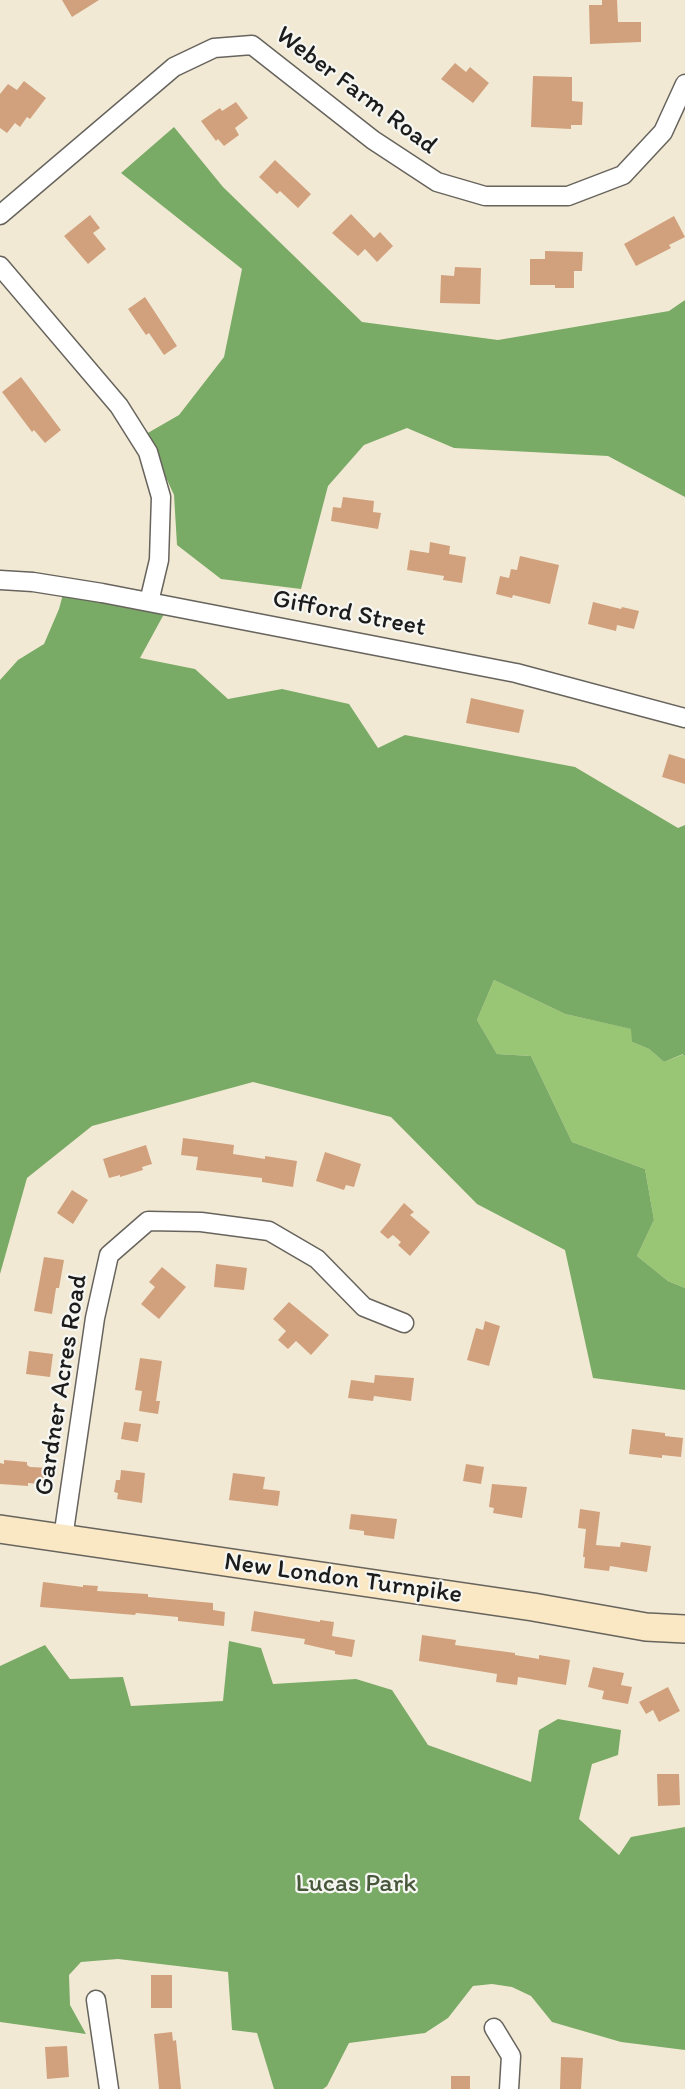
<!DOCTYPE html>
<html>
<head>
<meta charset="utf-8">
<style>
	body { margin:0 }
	canvas { display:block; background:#f2e9d5 }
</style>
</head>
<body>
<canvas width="685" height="2089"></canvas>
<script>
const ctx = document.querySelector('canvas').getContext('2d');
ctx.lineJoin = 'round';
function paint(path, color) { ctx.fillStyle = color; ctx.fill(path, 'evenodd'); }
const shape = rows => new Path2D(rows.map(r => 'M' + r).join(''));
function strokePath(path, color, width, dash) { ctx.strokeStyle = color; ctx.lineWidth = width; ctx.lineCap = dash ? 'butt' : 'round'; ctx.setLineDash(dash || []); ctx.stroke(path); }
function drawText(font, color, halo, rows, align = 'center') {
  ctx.font = font + ' Itim,sans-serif'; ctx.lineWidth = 4.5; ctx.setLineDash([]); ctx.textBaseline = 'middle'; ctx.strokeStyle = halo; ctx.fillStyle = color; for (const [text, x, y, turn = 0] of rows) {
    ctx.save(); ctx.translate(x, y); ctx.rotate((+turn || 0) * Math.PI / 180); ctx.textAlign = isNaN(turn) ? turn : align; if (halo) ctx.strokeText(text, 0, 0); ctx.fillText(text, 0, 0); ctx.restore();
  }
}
paint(shape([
	[494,980,565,1014,632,1029,632,1042,649,1049,664,1062,684,1054,685,1056,685,1288,668,1281,637,1256,654,1220,645,1169,572,1142,531,1056,497,1054,477,1020]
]), '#99c674');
paint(shape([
	[174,127,223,187,362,322,498,340,669,311,685,300,685,497,608,456,454,448,407,428,364,445,328,486,301,589,221,579,177,545,174,495,146,434,179,415,224,357,242,269,121,173],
	[63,594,164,614,140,658,195,669,228,699,282,689,349,704,378,748,405,735,575,767,678,828,685,825,685,1056,683,1054,664,1062,649,1049,632,1042,631,1029,565,1014,494,980,477,1020,497,1054,531,1056,572,1142,645,1169,654,1220,637,1256,668,1281,685,1288,685,1390,593,1378,565,1250,477,1204,391,1117,253,1082,92,1126,27,1178,0,1274,0,680,18,660,44,644,59,609],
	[229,1641,261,1648,273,1684,356,1679,392,1690,428,1745,531,1782,539,1730,558,1719,621,1730,618,1755,592,1764,579,1819,619,1855,631,1837,685,1827,685,2050,621,2042,552,2022,531,1996,512,1987,492,1984,473,1986,448,2018,425,2033,349,2043,327,2086,323,2089,274,2089,257,2033,232,2030,228,1972,118,1959,81,1962,69,1975,70,2005,86,2034,0,2022,0,1666,45,1645,70,1679,123,1677,131,1706,223,1701]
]), '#7aab66');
paint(shape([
	[62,0,99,0,72,17],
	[602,0,617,0,618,22,641,22,641,42,590,44,589,5,602,5],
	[455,63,466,72,470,67,489,83,473,103,441,79],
	[533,76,572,77,572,101,583,102,582,125,571,125,571,129,531,127],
	[24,81,46,98,30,119,27,117,20,127,15,123,7,133,0,128,0,94,8,84,17,90],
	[236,102,248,118,235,128,239,135,224,146,218,139,216,141,201,121,220,108,222,111],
	[275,160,311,194,298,208,280,191,277,194,259,177],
	[351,214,374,238,380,232,393,246,377,262,365,249,358,256,332,233],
	[90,215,100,228,93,233,106,249,88,264,64,236],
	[674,216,685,237,669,245,671,248,636,266,624,244],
	[545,251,583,252,582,271,574,271,574,288,555,288,555,285,530,285,530,259,545,259],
	[455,267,481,268,480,304,440,303,441,275,454,276],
	[145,297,177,346,164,355,149,333,146,335,128,309],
	[21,377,61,430,45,443,34,430,32,432,2,392],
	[343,497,374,501,373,512,381,513,378,529,331,521,333,507,341,508],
	[430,542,450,546,449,554,466,557,462,583,443,580,444,576,407,570,410,550,429,553],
	[520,556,559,565,550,604,513,595,512,598,496,594,500,576,509,578,511,569,517,570],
	[593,602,621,609,622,607,639,611,634,629,617,625,616,631,588,624],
	[471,698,524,710,519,733,466,723],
	[669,754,685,759,685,784,662,777],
	[183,1138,234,1145,233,1154,265,1159,265,1156,297,1161,293,1187,262,1182,262,1178,196,1170,198,1157,181,1155],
	[146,1145,152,1164,142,1167,143,1170,120,1177,120,1175,109,1178,103,1159],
	[325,1152,361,1164,354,1187,346,1185,344,1190,316,1181],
	[72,1190,88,1200,73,1224,57,1213],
	[404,1203,414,1212,410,1215,430,1232,410,1256,398,1245,401,1242,393,1235,388,1239,380,1232],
	[44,1257,64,1260,59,1288,56,1288,52,1314,34,1311],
	[216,1264,247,1268,244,1290,214,1287],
	[162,1267,186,1287,159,1319,141,1304,155,1287,149,1282],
	[289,1302,329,1335,311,1355,296,1341,288,1349,278,1340,286,1331,273,1319],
	[485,1321,500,1326,489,1366,467,1360,476,1328,483,1330],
	[29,1351,53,1354,50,1377,26,1374],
	[140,1358,162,1361,156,1401,160,1401,158,1414,139,1411,142,1391,135,1390],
	[375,1375,414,1378,411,1401,374,1396,373,1401,348,1398,351,1380,374,1383],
	[124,1422,141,1424,138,1442,121,1439],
	[632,1429,665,1433,665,1436,683,1438,681,1457,662,1455,662,1458,629,1454],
	[4,1460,27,1462,27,1465,30,1467,51,1468,50,1485,28,1483,28,1486,0,1484,0,1463,4,1464],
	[466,1464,484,1467,481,1484,463,1481],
	[121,1470,145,1473,142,1503,117,1499,118,1493,114,1492,116,1480,120,1480],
	[233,1473,265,1477,263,1489,280,1491,278,1506,229,1500],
	[492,1484,527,1487,522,1518,493,1513,494,1508,489,1507],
	[580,1509,600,1512,596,1545,620,1547,621,1542,651,1546,647,1572,610,1566,609,1571,584,1568,585,1557,583,1557,586,1529,578,1528],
	[351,1514,397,1519,394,1539,364,1535,364,1531,349,1529],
	[43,1582,83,1587,83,1585,98,1586,97,1591,148,1594,148,1597,213,1603,213,1610,225,1612,224,1626,178,1621,178,1617,136,1613,135,1615,40,1607],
	[254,1611,320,1622,320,1620,334,1622,332,1636,355,1640,352,1657,335,1654,335,1651,304,1644,305,1639,251,1631],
	[422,1635,456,1640,455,1645,515,1653,515,1655,539,1659,539,1655,570,1660,566,1685,518,1677,517,1685,496,1682,497,1674,419,1661],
	[593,1667,624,1673,621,1685,632,1687,628,1704,602,1699,604,1691,588,1687],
	[668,1687,680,1711,659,1722,653,1710,646,1714,639,1702],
	[657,1774,679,1774,680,1805,658,1806],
	[151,1975,172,1975,172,2008,151,2008],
	[172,2032,173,2041,176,2040,181,2089,159,2089,154,2034],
	[67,2046,69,2077,47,2079,45,2047],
	[561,2057,583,2058,581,2089,560,2089],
	[451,2076,470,2076,470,2089,451,2089]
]), '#d1a17d');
const street = shape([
	[0,215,174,67,214,48,252,45,373,140,437,182,485,196,568,196,623,175,663,132,685,84],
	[0,266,119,406,148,452,161,497,159,560,149,602],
	[0,580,33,582,102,593,516,673,685,718],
	[63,1538,95,1318,109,1255,148,1221,201,1222,269,1231,317,1259,364,1307,404,1323],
	[96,2000,109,2089],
	[494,2028,511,2056,509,2089]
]);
const secondary = shape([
	[0,1529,533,1607,646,1627,685,1629]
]);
strokePath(street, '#67645d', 21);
strokePath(secondary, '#67645d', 30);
strokePath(street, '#fff', 18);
strokePath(secondary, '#fae7c3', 27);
drawText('26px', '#1c1c1c', '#f6f6f2', [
	["Weber Farm Road",356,91,37],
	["Gifford Street",349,614,11],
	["Gardner Acres Road",62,1385,-81],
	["New London Turnpike",343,1579,8]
]);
drawText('26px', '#48583b', '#f6f6f2', [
	["Lucas Park",356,1884]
]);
</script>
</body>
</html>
